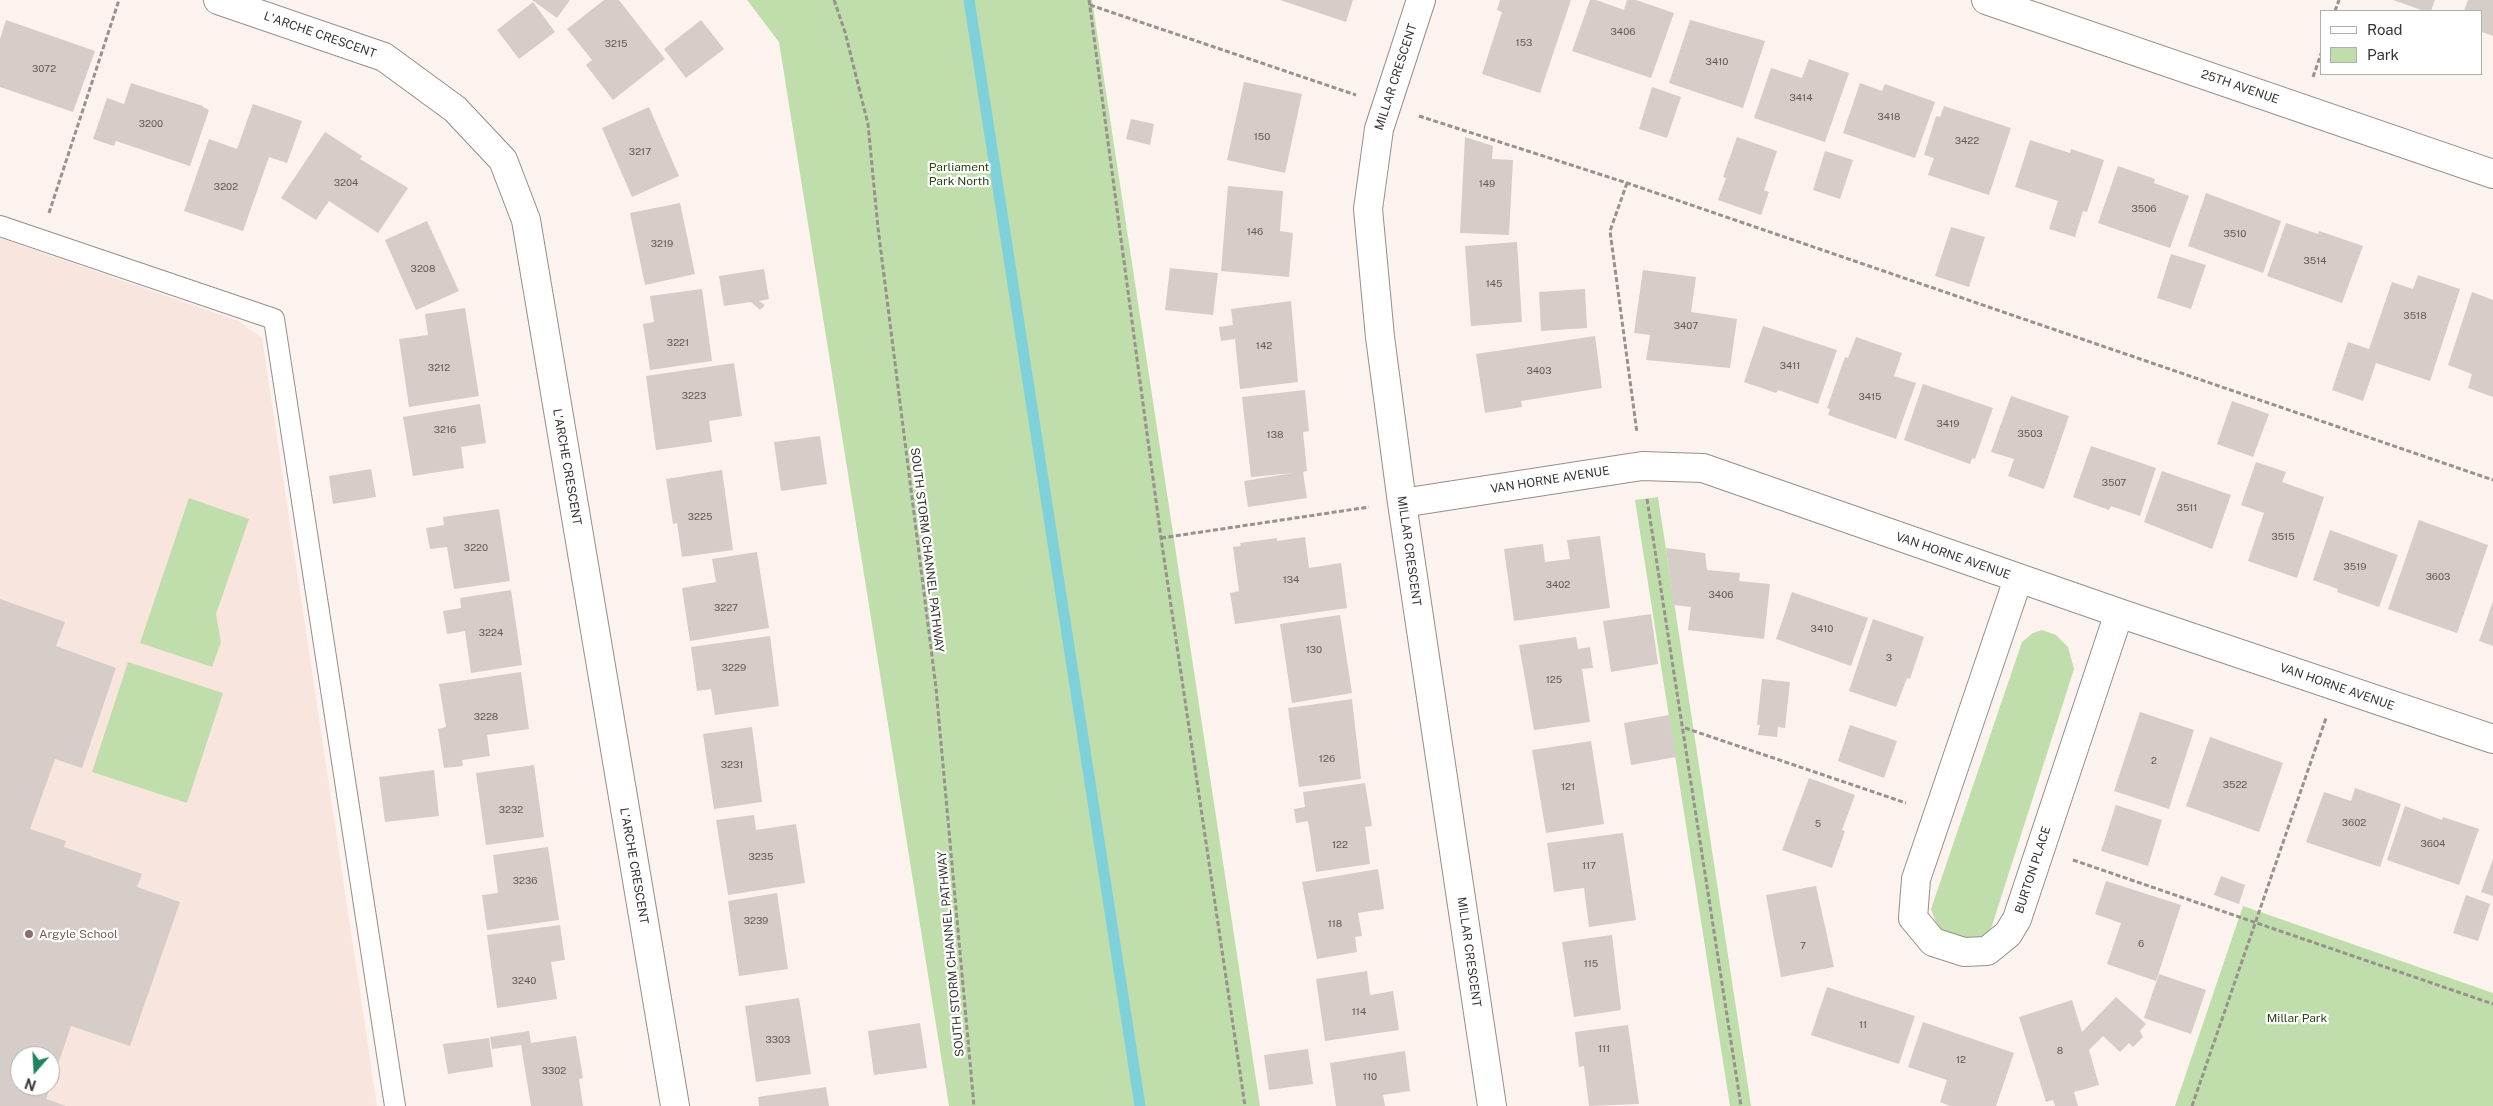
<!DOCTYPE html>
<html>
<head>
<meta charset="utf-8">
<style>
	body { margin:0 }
	#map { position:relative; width:2493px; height:1106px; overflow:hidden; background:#fcf2ee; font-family:"Public Sans",sans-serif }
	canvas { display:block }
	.legend { position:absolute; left:2320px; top:10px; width:162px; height:65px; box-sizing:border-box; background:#fff; border:1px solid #afaead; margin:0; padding:6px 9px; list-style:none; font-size:15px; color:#383533 }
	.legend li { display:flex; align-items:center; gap:10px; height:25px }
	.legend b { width:25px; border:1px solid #afaead }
	.north { position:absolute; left:10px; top:1046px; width:50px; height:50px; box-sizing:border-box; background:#fff; border:1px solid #afaead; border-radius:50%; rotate:199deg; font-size:14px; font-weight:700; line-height:20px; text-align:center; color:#383533 }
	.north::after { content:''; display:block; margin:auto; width:18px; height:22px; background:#20855f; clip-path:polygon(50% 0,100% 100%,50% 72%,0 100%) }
</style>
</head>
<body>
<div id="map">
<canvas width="2493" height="1106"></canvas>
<ul class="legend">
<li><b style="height:6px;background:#fff"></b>Road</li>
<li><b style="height:14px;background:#c0deab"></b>Park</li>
</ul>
<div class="north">N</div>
</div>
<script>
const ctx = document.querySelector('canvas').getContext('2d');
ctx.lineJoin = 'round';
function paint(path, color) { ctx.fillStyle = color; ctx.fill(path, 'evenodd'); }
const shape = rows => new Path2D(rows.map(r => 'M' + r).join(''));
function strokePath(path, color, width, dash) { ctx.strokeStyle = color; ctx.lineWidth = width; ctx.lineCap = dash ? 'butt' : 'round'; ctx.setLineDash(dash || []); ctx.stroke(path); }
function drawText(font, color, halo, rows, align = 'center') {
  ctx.font = font + ' "Public Sans",sans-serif'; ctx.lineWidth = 4.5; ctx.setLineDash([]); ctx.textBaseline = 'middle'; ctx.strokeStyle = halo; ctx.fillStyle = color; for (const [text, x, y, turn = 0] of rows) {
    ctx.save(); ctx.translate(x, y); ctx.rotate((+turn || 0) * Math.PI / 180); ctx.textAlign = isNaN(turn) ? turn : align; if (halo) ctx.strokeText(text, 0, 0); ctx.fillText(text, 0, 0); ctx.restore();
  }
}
paint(shape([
	[0,238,238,321,262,338,377,1106,0,1106],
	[20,1056,50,1056,50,1086,20,1086]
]), '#f7e5de');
paint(shape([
	[747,0,1092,0,1260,1106,949,1106,779,42],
	[1658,497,1751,1106,1730,1106,1635,500],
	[189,498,249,519,216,614,221,642,212,667,140,643],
	[2042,630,2056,635,2068,647,2074,669,1990,932,1977,940,1946,936,1937,925,1931,909,2022,642,2033,633],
	[128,662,223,693,187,803,92,772],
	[2243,906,2493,993,2493,1106,2175,1106]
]), '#c0deab');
strokePath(shape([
	[969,0,1140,1106]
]), '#7ed1d9', 11);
paint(shape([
	[532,0,570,0,557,18],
	[604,0,619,0,665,59,613,100,586,65,592,60,567,29],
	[1280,0,1353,0,1346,22],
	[1500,0,1571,0,1540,93,1482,74,1502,12,1497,10],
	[1590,0,1596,0,1624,10,1627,0,1636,0,1674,13,1651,78,1572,51],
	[2393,0,2435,0,2431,11,2424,11],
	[2468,0,2493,0,2493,36,2482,32,2482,11,2464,11],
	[533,2,555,32,519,59,497,30],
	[6,20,95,51,73,112,0,87,0,39],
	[701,20,724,49,686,78,664,49],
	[1690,20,1765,41,1743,108,1669,83],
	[1809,59,1849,73,1825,142,1754,118,1771,68,1802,78],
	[1244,82,1302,94,1285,173,1227,160],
	[131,83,203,106,203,107,209,110,190,166,116,141,114,146,93,139,107,98,124,104],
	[1860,83,1882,91,1885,84,1935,102,1915,158,1843,133],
	[1652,87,1681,97,1667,138,1639,129],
	[253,104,302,121,287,163,269,157,243,231,184,211,209,139,237,149],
	[1944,106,2011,128,1989,195,1928,175,1934,158,1924,155,1936,116,1940,117],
	[649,107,679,176,632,197,602,128],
	[1131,119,1154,124,1150,145,1126,139],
	[325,132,362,156,360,159,408,188,378,233,329,201,316,220,281,198],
	[1465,137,1493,146,1492,159,1513,160,1509,235,1460,233],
	[1737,137,1777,151,1764,190,1769,192,1761,215,1718,200,1726,178,1723,177],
	[2030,140,2070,153,2071,149,2104,160,2087,212,2083,211,2075,237,2049,229,2058,201,2015,187],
	[1825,151,1853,160,1840,199,1813,190],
	[2118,166,2155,179,2154,183,2189,196,2170,248,2098,223],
	[1228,186,1283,191,1280,231,1293,233,1289,277,1221,271],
	[2206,193,2281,221,2263,273,2188,246],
	[680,203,695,274,645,285,630,213],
	[427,221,459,291,416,310,385,240],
	[2286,223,2318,234,2319,231,2363,246,2342,303,2267,276],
	[1951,227,1985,237,1969,287,1935,276],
	[1517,242,1522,322,1471,326,1465,246],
	[2171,254,2206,265,2191,309,2157,298],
	[1170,268,1218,273,1213,315,1165,310],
	[764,269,769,299,759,301,765,305,760,310,751,302,724,306,719,276],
	[1643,270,1696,277,1691,312,1737,319,1730,368,1646,360,1650,335,1634,333],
	[2418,275,2460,289,2430,381,2376,363,2363,401,2332,390,2348,342,2369,349,2392,282,2413,289],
	[702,289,712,361,650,370,643,324,654,322,650,296],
	[1585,289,1587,328,1541,331,1539,292],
	[2472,292,2493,300,2493,397,2468,388,2472,374,2448,365],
	[1291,301,1298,382,1240,389,1235,339,1221,341,1219,327,1233,325,1231,309],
	[465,308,479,396,409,407,399,339,428,335,425,314],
	[1763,326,1837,350,1818,404,1778,390,1776,393,1744,382],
	[1595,336,1602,388,1521,401,1522,407,1485,413,1476,354],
	[1856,337,1902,353,1894,376,1916,383,1896,439,1828,415,1830,409,1827,408,1845,357,1848,358],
	[734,363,742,416,709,421,712,442,656,450,646,376],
	[1923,384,1993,408,1975,459,1972,458,1970,464,1904,440],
	[1305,390,1309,431,1303,432,1307,471,1303,472,1307,498,1248,507,1244,481,1293,473,1251,477,1242,397],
	[2011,396,2069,416,2044,489,2008,476,2014,459,1991,452],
	[2232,401,2269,414,2253,457,2217,444],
	[480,404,486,443,461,447,464,468,413,476,403,417],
	[820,436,827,484,781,491,774,442],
	[2091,446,2156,468,2140,516,2111,506,2109,510,2073,497],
	[2256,462,2286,472,2282,482,2324,497,2297,578,2248,561,2264,513,2241,505],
	[371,469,376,497,333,504,329,476],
	[722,470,733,550,682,557,677,523,673,524,666,479],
	[2162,471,2231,495,2212,549,2144,522],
	[499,509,510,581,454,589,447,547,430,549,426,528,444,525,443,517],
	[2419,520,2488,545,2457,633,2388,609],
	[2330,530,2398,555,2379,607,2337,592,2338,589,2313,580],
	[1600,536,1610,608,1514,621,1504,549,1543,544,1545,562,1570,559,1567,540],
	[1305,537,1309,568,1341,563,1347,608,1235,624,1230,593,1239,591,1233,547,1241,546,1240,543,1277,538,1277,541],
	[1666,548,1705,553,1707,570,1740,573,1739,581,1770,584,1764,639,1688,630,1691,607,1674,605],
	[757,552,769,628,690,641,682,588,716,582,712,559],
	[511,590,522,665,471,673,465,631,447,634,443,611,461,608,460,598],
	[1792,592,1868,618,1851,666,1776,639],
	[0,599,65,622,56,646,116,668,82,768,55,759,30,829,66,841,64,847,142,874,137,887,180,902,130,1046,71,1026,46,1099,66,1106,0,1106],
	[20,1056,50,1056,50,1086,20,1086],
	[2493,601,2493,646,2479,641],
	[1651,614,1658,664,1611,672,1603,621],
	[1340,615,1352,693,1292,703,1280,624],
	[1873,619,1924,637,1910,679,1907,678,1896,707,1849,691],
	[770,636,779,706,715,715,711,689,697,691,691,647],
	[1576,637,1578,649,1590,647,1593,668,1582,669,1590,722,1534,730,1519,645],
	[521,672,529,729,487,735,490,756,462,760,463,766,444,768,438,729,446,727,439,684],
	[1762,679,1790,682,1785,728,1778,727,1777,737,1758,735,1760,725,1757,725],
	[1352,699,1361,779,1299,787,1288,708],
	[2140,712,2194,730,2169,809,2114,791],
	[1669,715,1676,757,1631,765,1624,723],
	[1850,725,1897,741,1884,778,1838,761],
	[752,727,762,802,714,809,703,734],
	[2210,737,2283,763,2259,832,2186,806],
	[1591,741,1604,824,1546,833,1532,750],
	[534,765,544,837,486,845,476,773],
	[434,770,439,816,385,822,379,777],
	[1809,778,1855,795,1842,830,1845,831,1832,868,1782,850],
	[1365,783,1372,826,1365,827,1370,864,1316,872,1308,821,1296,823,1294,809,1305,807,1303,792],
	[2355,788,2401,804,2380,867,2306,842,2324,792,2351,801],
	[2116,805,2162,820,2148,866,2101,851],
	[2405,806,2442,820,2443,817,2479,829,2459,885,2387,860],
	[754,815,756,830,796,824,805,883,728,895,716,820],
	[1623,833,1636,920,1589,927,1584,888,1554,892,1547,843],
	[548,847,559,920,487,930,482,895,498,893,493,855],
	[2493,859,2493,896,2481,892],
	[1378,869,1384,909,1358,913,1362,936,1355,937,1357,952,1317,959,1302,882],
	[2221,876,2245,885,2239,904,2214,895],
	[2106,881,2181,905,2156,981,2107,964,2121,923,2095,914],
	[1816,886,1834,967,1781,977,1766,895],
	[777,893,788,969,739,976,728,901],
	[2466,895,2490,904,2478,941,2453,933],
	[560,925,565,960,551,962,557,999,497,1008,487,935],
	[1612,935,1621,1010,1574,1017,1562,942],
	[1367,971,1370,995,1393,991,1399,1030,1325,1041,1316,979],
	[2159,974,2206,990,2191,1034,2144,1018],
	[1827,987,1915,1016,1899,1064,1811,1035],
	[2116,997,2146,1024,2140,1031,2143,1037,2133,1047,2129,1043,2120,1052,2103,1036,2089,1050,2099,1085,2074,1092,2078,1106,2055,1106,2053,1100,2046,1102,2019,1017,2072,1000,2082,1032],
	[799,998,811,1074,756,1082,745,1006],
	[1923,1022,2014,1053,1996,1106,1950,1106,1940,1102,1947,1080,1908,1067],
	[920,1023,927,1068,874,1075,868,1031],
	[1628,1025,1639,1104,1589,1106,1584,1066,1579,1067,1575,1032],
	[529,1031,531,1043,576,1036,583,1078,579,1079,583,1106,531,1106,521,1045,492,1049,490,1037],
	[489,1038,493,1067,448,1074,443,1044],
	[1308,1049,1313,1084,1269,1090,1264,1055],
	[1405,1051,1410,1091,1383,1095,1385,1106,1336,1106,1330,1063],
	[826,1087,829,1106,759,1106,758,1097]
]), '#d6cdc9');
const lane = shape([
	[0,226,274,319,395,1106]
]);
const street = shape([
	[218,0,384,57,455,109,503,160,526,220,675,1106],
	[1421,0,1379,129,1368,209,1380,337,1402,503,1492,1106],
	[1402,503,1642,466,1703,468,2119,613,2493,739],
	[2018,579,1916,879,1913,918,1933,942,1964,952,1987,951,2008,934,2017,919,2119,613]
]);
const secondary = shape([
	[1986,0,2493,174]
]);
strokePath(lane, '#978e8a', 22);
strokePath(street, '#978e8a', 30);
strokePath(secondary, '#978e8a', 30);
strokePath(shape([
	[834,0,845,32,868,124,878,228,936,688,974,1106],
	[1089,0,1161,538,1245,1106],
	[1090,5,1356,95],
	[2335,11,2339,0],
	[2313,77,2322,51],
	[1419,116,1627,183,2493,480],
	[1627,183,1610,231,1637,433],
	[49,213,119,0],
	[1647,499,1741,1106],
	[1161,538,1369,507],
	[1685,728,1906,803],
	[2073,860,2493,1004],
	[2192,1106,2326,718]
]), '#98918e', 3, [5, 2.5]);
strokePath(lane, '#fff', 20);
strokePath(street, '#fff', 28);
strokePath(secondary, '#fff', 28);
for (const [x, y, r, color] of [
	[29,934,5,"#8d6e63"]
]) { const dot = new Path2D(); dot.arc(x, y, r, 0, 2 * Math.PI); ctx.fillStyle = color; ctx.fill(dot); strokePath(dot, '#fff', 2); }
drawText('10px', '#605b58', null, [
	["3406",1623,32],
	["153",1524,43],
	["3215",616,44],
	["3410",1717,62],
	["3072",44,69],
	["3414",1801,98],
	["3418",1889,117],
	["3200",151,124],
	["150",1262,137],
	["3422",1967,141],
	["3217",640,152],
	["3204",346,183],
	["149",1487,184],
	["3202",226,187],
	["3506",2144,209],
	["146",1255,232],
	["3510",2235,234],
	["3219",662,244],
	["3514",2315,261],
	["3208",423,269],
	["145",1494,284],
	["3518",2415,316],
	["3407",1686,326],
	["3221",678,343],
	["142",1264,346],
	["3411",1790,366],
	["3212",439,368],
	["3403",1539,371],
	["3223",694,396],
	["3415",1870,397],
	["3419",1948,424],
	["3216",445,430],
	["3503",2030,434],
	["138",1275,435],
	["3507",2114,483],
	["3511",2187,508],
	["3225",700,517],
	["3515",2283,537],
	["3220",476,548],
	["3519",2355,567],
	["3603",2438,577],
	["134",1291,580],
	["3402",1558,585],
	["3406",1721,595],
	["3227",726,608],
	["3410",1822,629],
	["3224",491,633],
	["130",1314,650],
	["3",1889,658],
	["3229",734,668],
	["125",1554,680],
	["3228",486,717],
	["126",1327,759],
	["2",2154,761],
	["3231",732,765],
	["3522",2235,785],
	["121",1568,787],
	["3232",511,810],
	["3602",2354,823],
	["5",1818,824],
	["3604",2433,844],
	["122",1340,845],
	["3235",761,857],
	["117",1589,866],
	["3236",525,881],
	["3239",756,921],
	["118",1335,924],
	["6",2141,944],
	["7",1803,946],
	["115",1591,964],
	["3240",524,981],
	["114",1359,1012],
	["11",1863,1025],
	["3303",778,1040],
	["111",1604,1049],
	["8",2060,1051],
	["12",1961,1060],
	["3302",554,1071],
	["110",1370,1077]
]);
drawText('12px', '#383533', '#fff', [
	["L'ARCHE CRESCENT",320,35,19],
	["MILLAR CRESCENT",1396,77,-72],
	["25TH AVENUE",2240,87,19],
	["L'ARCHE CRESCENT",567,467,80],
	["VAN HORNE AVENUE",1550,480,-9],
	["SOUTH STORM CHANNEL PATHWAY",927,550,83],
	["MILLAR CRESCENT",1409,551,82],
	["VAN HORNE AVENUE",1953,556,19],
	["VAN HORNE AVENUE",2337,687,19],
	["L'ARCHE CRESCENT",634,866,80],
	["BURTON PLACE",2033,870,-72],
	["MILLAR CRESCENT",1469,952,82],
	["SOUTH STORM CHANNEL PATHWAY",951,954,-95]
]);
drawText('12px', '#2a470e', '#fff', [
	["Parliament",959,167],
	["Park North",959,181],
	["Millar Park",2297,1018]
]);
drawText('12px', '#785e54', '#fff', [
	["Argyle School",39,934]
], 'left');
</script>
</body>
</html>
